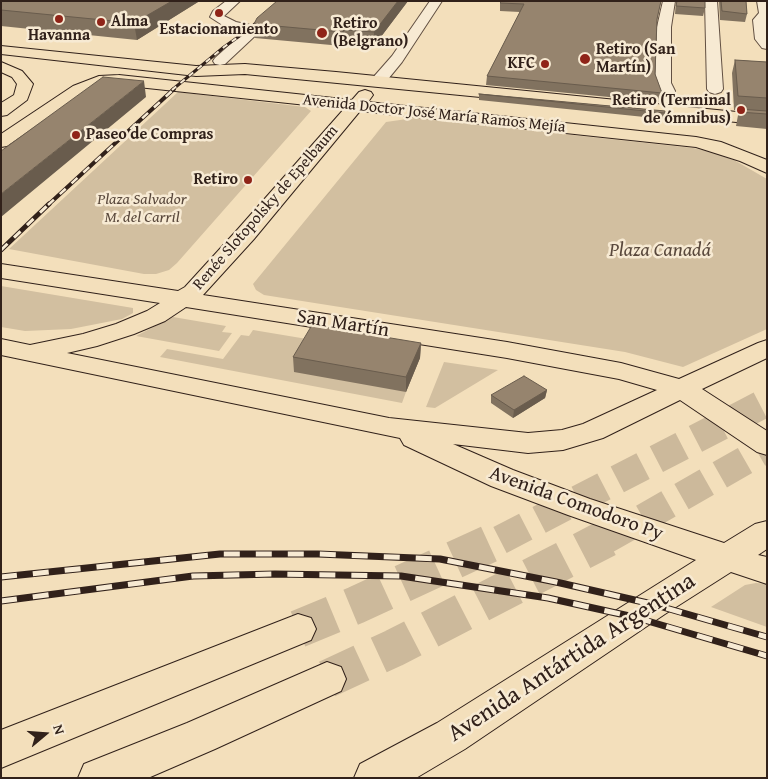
<!DOCTYPE html>
<html>
<head>
<meta charset="utf-8">
<style>
	body { margin:0 }
	#map { position:relative; width:768px; height:779px; overflow:hidden; background:#f3dfbb; font-family:"Gentium Book Plus",serif }
	canvas { display:block }
	.frame { position:absolute; inset:0; border:2px solid #31211a; pointer-events:none }
	.north { position:absolute; left:20px; top:709px; width:50px; height:50px; -webkit-text-stroke:4px #f7ead3; paint-order:stroke; rotate:72deg; font-size:14px; font-weight:700; line-height:20px; text-align:center; color:#31211a }
	.north::after { content:''; display:block; margin:auto; width:18px; height:22px; background:#31211a; clip-path:polygon(50% 0,100% 100%,50% 72%,0 100%) }
</style>
</head>
<body>
<div id="map">
<canvas width="768" height="779"></canvas>
<div class="frame"></div>
<div class="north">N</div>
</div>
<script>
const ctx = document.querySelector('canvas').getContext('2d');
ctx.lineJoin = 'round';
function paint(path, color) { ctx.fillStyle = color; ctx.fill(path, 'evenodd'); }
const shape = rows => new Path2D(rows.map(r => 'M' + r).join(''));
function strokePath(path, color, width, dash) { ctx.strokeStyle = color; ctx.lineWidth = width; ctx.lineCap = dash ? 'butt' : 'round'; ctx.setLineDash(dash || []); ctx.stroke(path); }
function drawText(font, color, halo, rows, align = 'center') {
  ctx.font = font + ' "Gentium Book Plus",serif'; ctx.lineWidth = 5; ctx.setLineDash([]); ctx.textBaseline = 'middle'; ctx.strokeStyle = halo; ctx.fillStyle = color; for (const [text, x, y, turn = 0] of rows) {
    ctx.save(); ctx.translate(x, y); ctx.rotate((+turn || 0) * Math.PI / 180); ctx.textAlign = isNaN(turn) ? turn : align; if (halo) ctx.strokeText(text, 0, 0); ctx.fillText(text, 0, 0); ctx.restore();
  }
}
paint(shape([
	[178,92,305,107,311,111,177,263,169,270,156,274,144,274,9,249],
	[414,118,693,148,708,151,734,160,767,179,767,329,683,367,625,352,264,295,256,290,253,284,386,122],
	[1,286,133,308,133,313,122,319,71,329,25,331,1,327],
	[173,317,226,326,222,332,232,333,219,351,136,336],
	[253,330,313,340,406,392,402,403,160,357,167,349,223,359,241,335,249,336],
	[444,362,498,370,435,408,426,407],
	[756,583,767,584,767,627,711,607,745,585]
]), '#d2bfa0');
strokePath(shape([
	[500,540,767,402],
	[605,540,767,448]
]), '#ccb99b', 29, [29, 15]);
strokePath(shape([
	[298,629,356,605,502,538],
	[327,679,394,648,607,538]
]), '#ccb99b', 38, [38, 19]);
const minor = shape([
	[226,1,240,1,224,16,236,22,250,25,257,34,225,64,220,65,215,64,213,61,215,58,243,33,227,28,210,17,213,11,226,1],
	[430,1,442,1,402,62,384,84,372,84,370,81,392,56,430,1],
	[663,1,675,1,671,27,671,83,675,91,675,98,673,101,667,103,661,101,659,98,659,91,655,83,657,27,663,1],
	[705,1,717,1,723,89,721,92,715,94,709,92,707,89,705,1],
	[757,1,767,1,767,49,762,48,755,39,753,20,759,13,757,1]
]);
const major = shape([
	[1,46,196,66,245,64,336,72,767,115,767,125,245,74,196,76,1,54,1,46],
	[1,62,22,71,33,84,27,100,7,115,1,116,1,103,14,95,17,84,12,77,1,72,1,62],
	[119,75,352,100,359,92,365,90,371,92,373,95,368,102,696,137,721,142,767,160,767,173,740,161,696,147,360,111,254,239,203,295,507,342,621,363,679,379,758,343,767,340,767,358,702,389,767,431,767,455,757,452,680,400,603,438,563,450,528,453,453,444,513,470,590,499,724,543,755,524,767,521,767,549,758,555,767,557,767,584,731,572,665,614,465,749,416,778,354,778,360,764,437,723,696,560,568,515,491,486,404,445,400,438,1,355,1,339,30,345,83,334,116,324,147,311,160,303,1,278,1,264,178,291,185,287,238,229,344,109,119,85,101,86,85,92,7,146,1,147,1,134,73,86,99,76,119,75],
	[186,307,507,358,619,379,657,390,583,424,562,430,528,433,389,418,67,353,97,346,134,334,165,321,186,307]
]);
const highway = shape([
	[298,614,311,618,316,629,311,640,1,768,1,730,298,614],
	[327,662,341,667,346,679,341,691,215,749,148,778,78,778,84,764,187,723,327,662]
]);
strokePath(minor, '#625042', 2);
strokePath(major, '#31211a', 2);
strokePath(highway, '#31211a', 2);
paint(minor, '#f7ead3');
paint(major, '#f3dfbb');
paint(highway, '#f3dfbb');
const railFar3 = shape([
	[172,90,224,47,248,30,280,1]
]);
const railFar2 = shape([
	[48,205,174,89]
]);
const railFar1 = shape([
	[1,250,49,204]
]);
const rail = shape([
	[1,577,220,554,318,554,440,559,556,582,652,604,767,637],
	[1,601,193,576,275,574,401,576,548,598,634,617,767,656]
]);
strokePath(railFar3, '#31211a', 3);
strokePath(railFar2, '#31211a', 4);
strokePath(railFar1, '#31211a', 5);
strokePath(rail, '#31211a', 7);
strokePath(railFar3, '#f7ead3', 2, [5.5]);
strokePath(railFar2, '#f7ead3', 2.5, [8]);
strokePath(railFar1, '#f7ead3', 3, [9]);
strokePath(rail, '#f7ead3', 5, [16]);
paint(shape([
	[1,1,198,1,198,2,137,40,1,26],
	[277,1,408,1,374,46,344,44,342,46,255,38,254,24],
	[502,1,661,1,657,21,655,74,662,93,660,102,486,85,487,76,520,12,500,11,500,3],
	[676,1,705,1,705,8,703,16,675,14],
	[719,1,746,1,747,14,745,22,720,20],
	[735,60,767,62,767,129,736,126,739,110,734,110,732,73],
	[479,94,665,111,664,119,479,100],
	[421,343,420,358,406,392,294,372,293,357],
	[547,390,545,398,513,418,491,403,491,395]
]), '#81725f');
paint(shape([
	[172,1,198,2,137,40,134,23],
	[398,1,408,1,374,46,374,32],
	[344,30,344,44,342,46,342,32],
	[144,81,146,97,1,217,1,194],
	[421,343,420,358,406,392,406,377],
	[547,390,545,398,513,418,514,410]
]), '#695c4d');
const building = shape([
	[1,1,172,1,134,23,1,10,1,1],
	[277,1,398,1,374,32,344,30,342,32,254,24,257,18,277,1],
	[502,1,661,1,657,19,655,74,662,93,487,76,524,4,500,3,502,1],
	[677,1,705,1,705,8,676,6,677,1],
	[721,1,746,1,747,14,722,11,721,1],
	[735,60,767,62,767,98,738,96,735,60],
	[103,77,144,81,1,194,1,151,103,77],
	[479,94,665,111,665,113,479,94],
	[739,109,767,111,767,114,739,112,739,109],
	[312,325,421,343,406,377,293,357,312,325],
	[524,376,547,390,514,410,491,395,524,376]
]);
paint(building, '#96846e');
strokePath(building, '#695c4d', 1);
for (const [x, y, r, color] of [
	[219,13,5,"#8f2418"],
	[59,19,5,"#8f2418"],
	[101,22,5,"#8f2418"],
	[322,33,6,"#8f2418"],
	[585,59,6,"#8f2418"],
	[545,64,5,"#8f2418"],
	[741,110,5,"#8f2418"],
	[76,135,5,"#8f2418"],
	[248,180,5,"#8f2418"]
]) { const dot = new Path2D(); dot.arc(x, y, r, 0, 2 * Math.PI); ctx.fillStyle = color; ctx.fill(dot); strokePath(dot, '#f7ead3', 2); }
drawText('bold 16px', '#31211a', '#f7ead3', [
	["Alma",111,22],
	["Retiro",333,24],
	["(Belgrano)",333,42],
	["Estacionamiento",219,30,"center"],
	["Havanna",59,36,"center"],
	["Retiro (San",596,50],
	["Martín)",596,68],
	["KFC",535,64,"right"],
	["Retiro (Terminal",731,101,"right"],
	["de ómnibus)",731,119,"right"],
	["Paseo de Compras",86,135],
	["Retiro",238,180,"right"]
], 'left');
drawText('16px', '#31211a', '#f7ead3', [
	["Avenida Doctor José María Ramos Mejía",434,114,6],
	["Renée Slotopolsky de Epelbaum",266,208,-49]
]);
drawText('italic 16px', '#59483c', '#f7ead3', [
	["Plaza Salvador",142,200],
	["M. del Carril",142,218]
]);
drawText('italic 20px', '#59483c', '#f7ead3', [
	["Plaza Canadá",660,251]
]);
drawText('20px', '#31211a', '#f7ead3', [
	["San Martín",343,324,9],
	["Avenida Comodoro Py",576,504,20]
]);
drawText('24px', '#31211a', '#f7ead3', [
	["Avenida Antártida Argentina",572,658,-33]
]);
</script>
</body>
</html>
